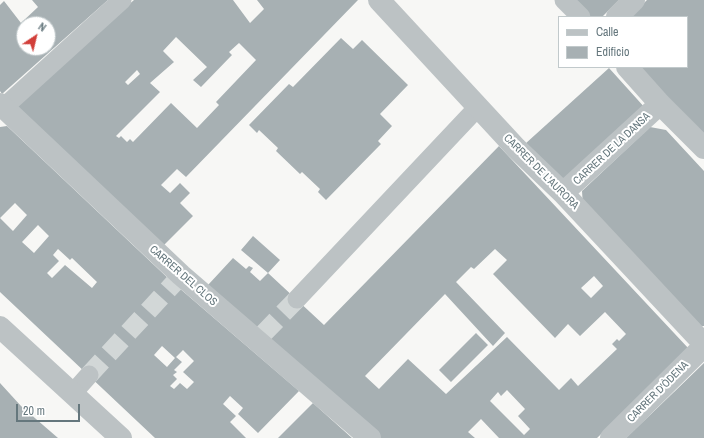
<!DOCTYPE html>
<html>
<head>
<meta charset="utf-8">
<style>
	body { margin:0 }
	#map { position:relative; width:704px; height:438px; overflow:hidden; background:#f7f7f5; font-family:"Archivo Narrow",sans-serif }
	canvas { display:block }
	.legend { position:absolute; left:558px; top:16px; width:130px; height:52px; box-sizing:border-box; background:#fff; border:1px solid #c1c9cb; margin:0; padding:5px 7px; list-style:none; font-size:12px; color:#65777d }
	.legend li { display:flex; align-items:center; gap:8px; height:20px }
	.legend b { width:20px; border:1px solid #c1c9cb }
	.north { position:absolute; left:16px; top:16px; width:40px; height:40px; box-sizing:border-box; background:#fff; border:1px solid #c1c9cb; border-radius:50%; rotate:35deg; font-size:11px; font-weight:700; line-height:16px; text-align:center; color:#65777d }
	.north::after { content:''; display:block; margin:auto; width:14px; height:18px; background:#d23f3a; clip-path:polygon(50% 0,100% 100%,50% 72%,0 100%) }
	.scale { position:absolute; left:16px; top:404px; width:64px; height:18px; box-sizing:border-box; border:2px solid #65777d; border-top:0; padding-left:5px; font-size:12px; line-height:14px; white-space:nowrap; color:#65777d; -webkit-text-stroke:3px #fff; paint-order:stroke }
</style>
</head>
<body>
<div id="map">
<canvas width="704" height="438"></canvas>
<ul class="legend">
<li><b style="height:5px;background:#bcc2c4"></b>Calle</li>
<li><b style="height:11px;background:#a7b0b3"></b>Edificio</li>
</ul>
<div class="north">N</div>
<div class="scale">20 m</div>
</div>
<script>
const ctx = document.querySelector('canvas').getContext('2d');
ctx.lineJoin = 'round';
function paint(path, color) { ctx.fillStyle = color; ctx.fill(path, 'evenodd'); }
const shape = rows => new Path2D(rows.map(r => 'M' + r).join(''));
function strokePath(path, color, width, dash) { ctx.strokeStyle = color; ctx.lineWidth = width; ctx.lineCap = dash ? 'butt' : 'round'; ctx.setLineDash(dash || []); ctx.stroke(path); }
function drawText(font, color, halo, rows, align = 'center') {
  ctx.font = font + ' "Archivo Narrow",sans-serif'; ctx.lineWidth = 4; ctx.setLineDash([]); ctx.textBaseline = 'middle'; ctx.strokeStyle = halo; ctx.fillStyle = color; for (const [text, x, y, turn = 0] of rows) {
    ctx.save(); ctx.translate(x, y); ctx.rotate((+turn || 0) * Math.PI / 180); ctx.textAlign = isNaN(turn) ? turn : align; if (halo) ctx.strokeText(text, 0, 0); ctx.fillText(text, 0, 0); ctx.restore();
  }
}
paint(shape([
	[32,0,108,0,2,94,0,91,0,5,4,1,21,23,38,7],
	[24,24,48,24,48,48,24,48],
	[134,0,233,0,250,23,264,9,257,0,358,0,186,177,177,169,161,185,170,193,180,183,190,193,180,203,193,216,162,247,14,107],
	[176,37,207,67,193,80,201,87,232,55,229,52,239,43,256,60,216,102,219,105,197,128,171,103,133,142,130,139,127,142,121,136,119,138,116,136,160,92,150,83,174,62,163,51],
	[137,70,140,74,128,85,125,82],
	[569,0,619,0,602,17,585,17],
	[647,0,704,0,704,141,633,67,687,67,687,17,630,17],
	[341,38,353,49,362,40,408,85,380,114,392,126,378,141,381,144,326,200,318,192,320,189,302,172,300,174,276,151,278,148,259,130,257,133,249,125,289,84,293,87],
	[609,68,646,109,562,184,525,144],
	[7,126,171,281,299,391,258,433,238,414,243,408,230,396,223,404,236,416,230,422,246,438,155,438,0,292,0,127],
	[15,203,27,215,13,231,0,218],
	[38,225,49,236,34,253,22,242],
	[58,249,70,260,72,258,97,282,92,288,65,265,52,278,47,273,59,261,53,255],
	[162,346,175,358,167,367,154,355],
	[183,350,194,361,183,372,194,382,187,389,180,383,174,389,170,386,177,379,173,375,177,372,174,370,182,362,176,357],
	[650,127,666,130,704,171,704,326,697,326,583,206,582,191],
	[499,146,689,349,597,438,499,438,481,419,468,432,475,438,378,438,208,285,233,258,246,269,249,266,253,268,250,272,260,281,268,273,324,325],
	[495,249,507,260,493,274,555,338,568,324,580,336,605,312,626,334,619,341,617,339,612,344,617,349,578,386,571,378,559,390,507,337,446,394,408,359,379,389,365,376,445,294,493,346,505,333,456,282,471,267,474,269],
	[594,276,603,286,591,298,581,288],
	[507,390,525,409,518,416,530,429,524,435,490,401,498,392,501,396],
	[253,236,280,260,268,273,241,250],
	[476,333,488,345,451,382,439,370],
	[704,363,704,438,626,438,674,392],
	[0,383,21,406,58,438,0,438],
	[313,403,352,438,278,438]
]), '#a7b0b3');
strokePath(shape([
	[263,334,297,299],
	[89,375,175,282]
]), '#d2d7d7', 19, [19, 10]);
strokePath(shape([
	[564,0,581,17],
	[3,108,122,0],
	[297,299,478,107],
	[73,393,89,375]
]), '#bcc2c4', 19);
strokePath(shape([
	[379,0,516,148,563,193,704,344],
	[617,17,634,0],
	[627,67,660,104,704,148],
	[0,104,181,275,370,438],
	[563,193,660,104],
	[0,327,121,438],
	[611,438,704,346]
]), '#bcc2c4', 22);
drawText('11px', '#65777d', '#fff', [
	["CARRER DE LA DANSA",612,149,-43],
	["CARRER DE L'AURORA",541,172,45],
	["CARRER DEL CLOS",183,276,41],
	["CARRER D'ÒDENA",658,392,-45]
]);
</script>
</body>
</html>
